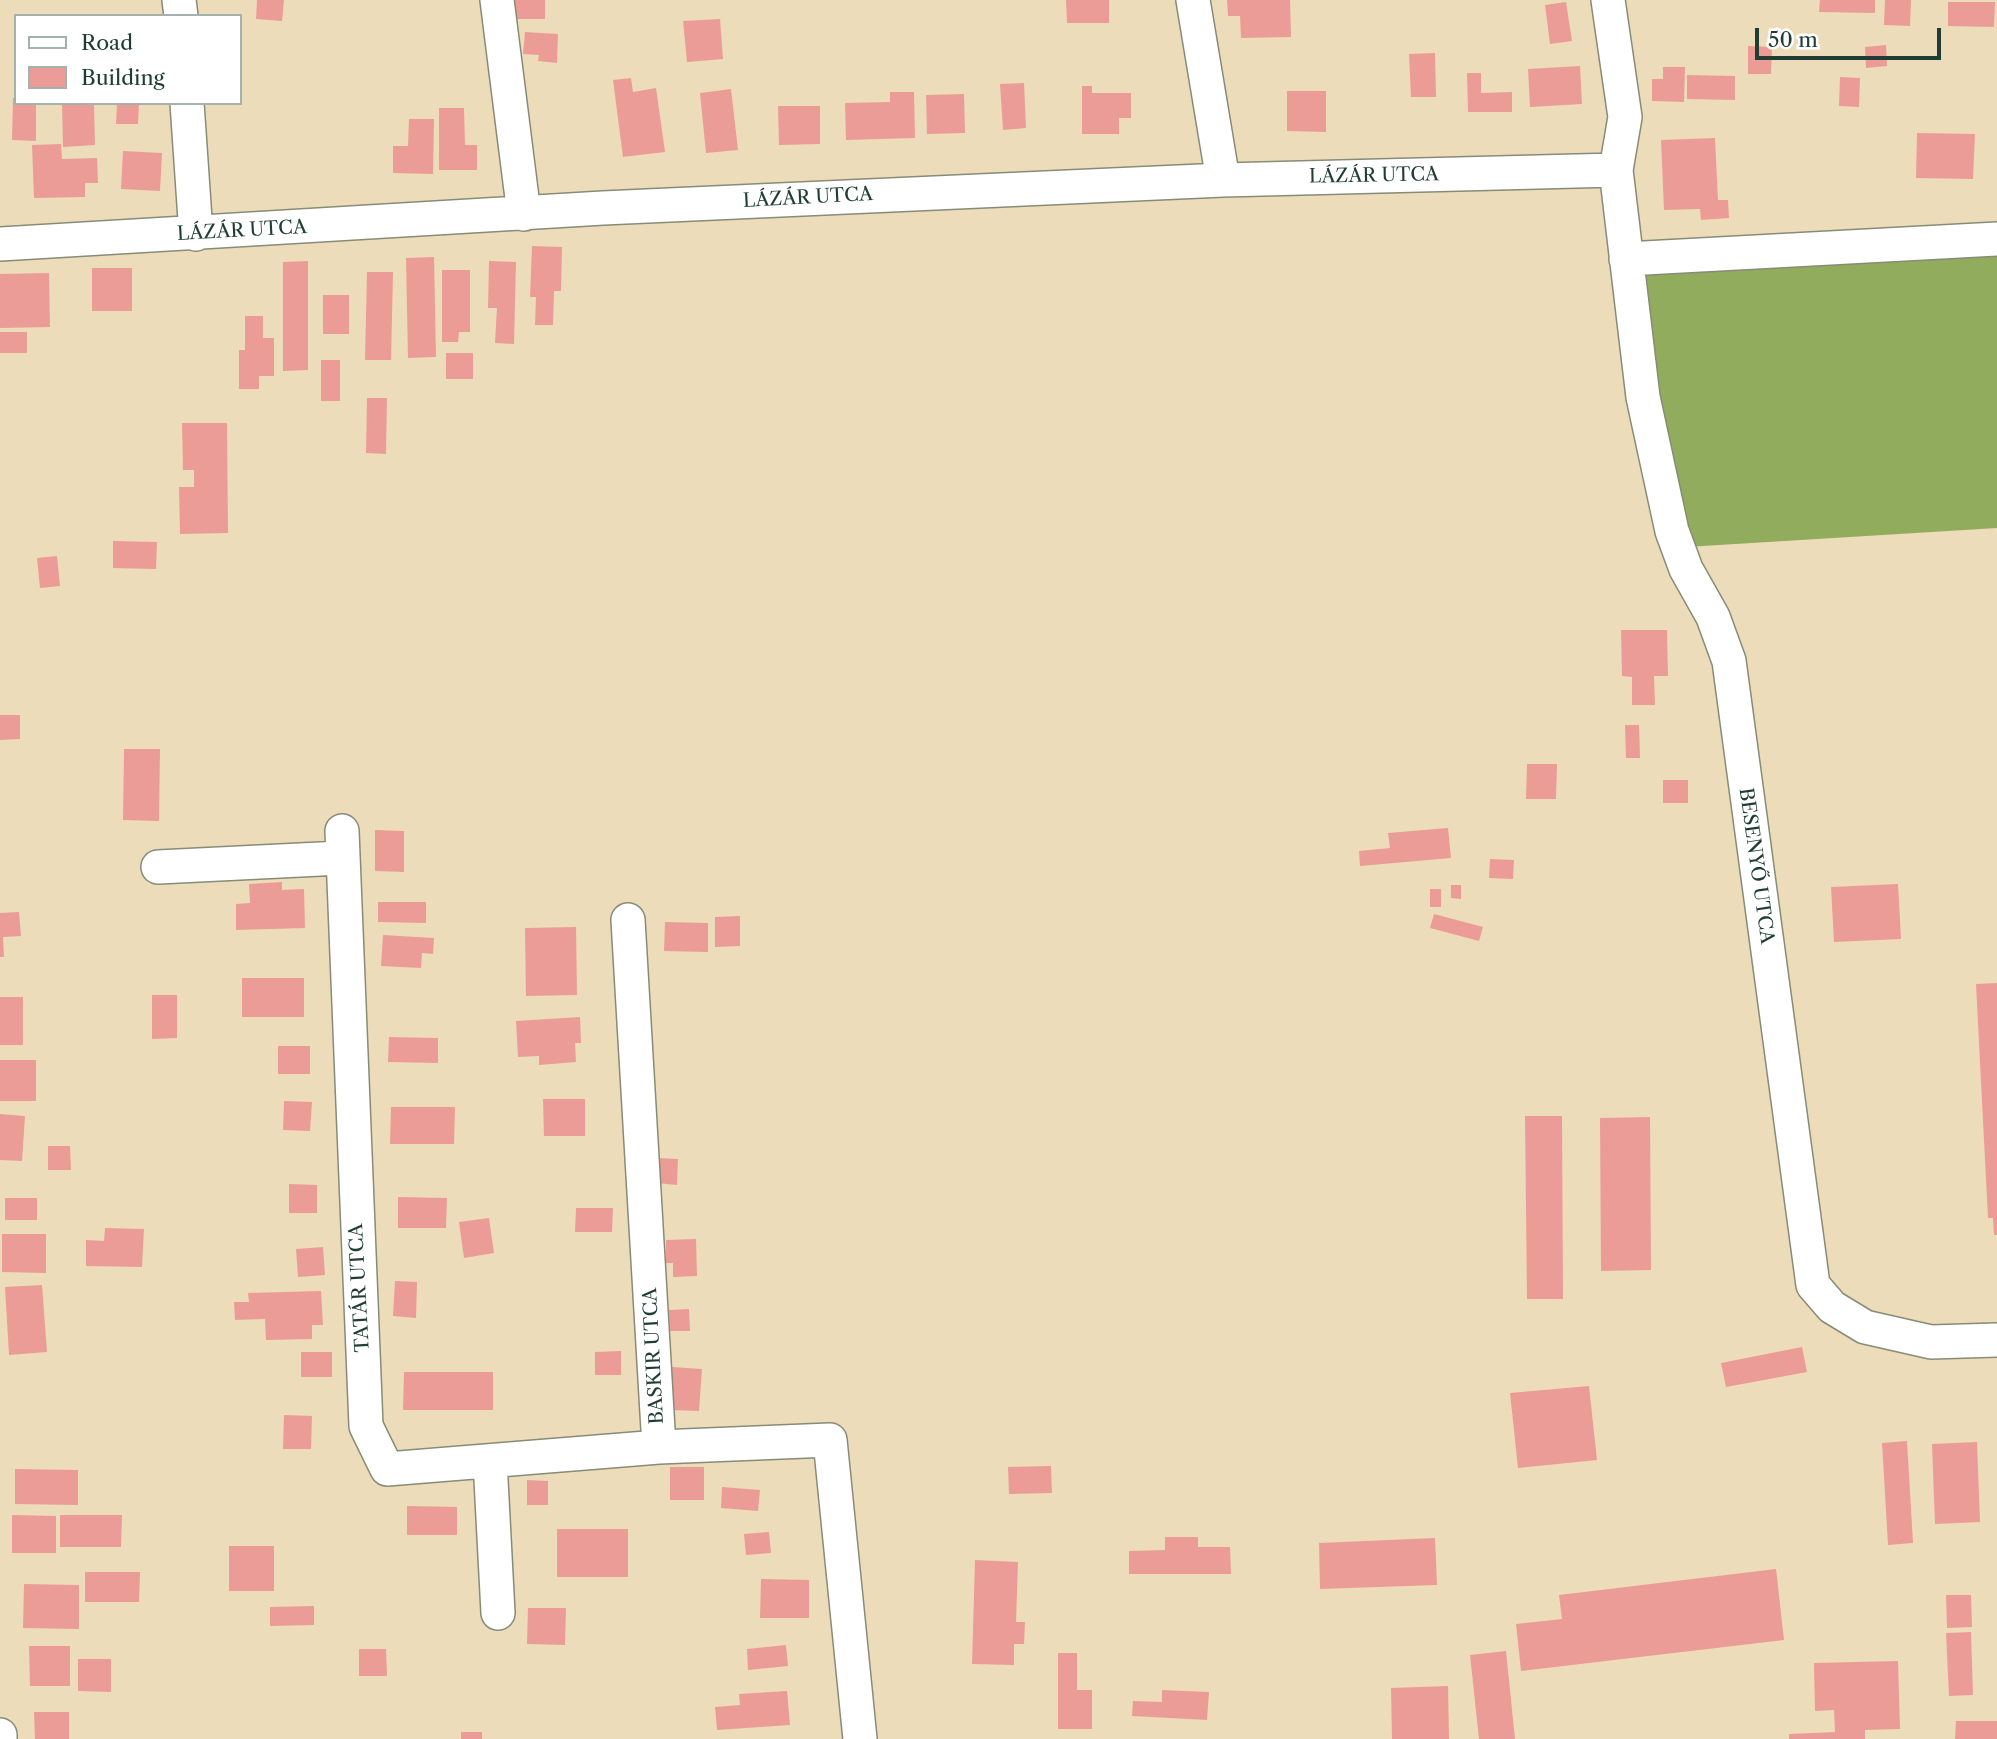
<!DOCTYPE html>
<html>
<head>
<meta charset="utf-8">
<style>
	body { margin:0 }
	#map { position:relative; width:1997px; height:1739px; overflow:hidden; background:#eddcba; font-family:"Libre Caslon Text",serif }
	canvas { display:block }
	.legend { position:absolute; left:14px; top:14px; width:228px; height:91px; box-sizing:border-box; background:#fff; border:2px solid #a5b1ae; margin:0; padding:9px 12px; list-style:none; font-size:21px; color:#1f3d34 }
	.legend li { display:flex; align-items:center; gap:14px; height:35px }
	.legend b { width:35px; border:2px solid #a5b1ae }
	.scale { position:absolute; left:1755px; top:28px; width:186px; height:32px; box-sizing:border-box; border:4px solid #1f3d34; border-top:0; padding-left:9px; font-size:21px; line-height:24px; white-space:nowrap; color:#1f3d34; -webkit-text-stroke:5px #fff; paint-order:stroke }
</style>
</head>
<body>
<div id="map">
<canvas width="1997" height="1739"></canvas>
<ul class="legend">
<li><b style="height:9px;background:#fff"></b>Road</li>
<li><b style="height:19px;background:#eb9c96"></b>Building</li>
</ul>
<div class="scale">50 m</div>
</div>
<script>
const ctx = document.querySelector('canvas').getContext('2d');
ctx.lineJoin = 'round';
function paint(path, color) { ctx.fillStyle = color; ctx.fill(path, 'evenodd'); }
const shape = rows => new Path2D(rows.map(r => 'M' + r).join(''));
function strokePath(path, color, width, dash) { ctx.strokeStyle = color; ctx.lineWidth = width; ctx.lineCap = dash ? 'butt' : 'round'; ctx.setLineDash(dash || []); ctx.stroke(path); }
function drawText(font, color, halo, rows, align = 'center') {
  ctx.font = font + ' "Libre Caslon Text",serif'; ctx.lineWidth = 6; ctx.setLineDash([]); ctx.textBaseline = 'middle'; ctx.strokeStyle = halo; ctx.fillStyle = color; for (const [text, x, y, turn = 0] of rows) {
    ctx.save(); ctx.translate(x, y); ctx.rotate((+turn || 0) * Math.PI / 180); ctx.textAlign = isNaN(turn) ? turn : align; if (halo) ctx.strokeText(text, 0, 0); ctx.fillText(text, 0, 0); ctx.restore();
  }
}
paint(shape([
	[1997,246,1997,528,1670,548,1639,264]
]), '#92ac5d');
paint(shape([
	[257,0,284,0,282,21,256,19],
	[508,0,545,0,545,19,508,19],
	[1066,0,1109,0,1109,23,1067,23],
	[1227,0,1290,0,1291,37,1241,38,1240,16,1228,16],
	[1820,0,1875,0,1875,13,1819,12],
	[1885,0,1911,0,1910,26,1884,25],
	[1566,2,1572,41,1550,44,1545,5],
	[1948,2,1995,2,1994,27,1948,26],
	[720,19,723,59,687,62,683,21],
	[525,32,558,34,557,63,538,61,539,55,523,54],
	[1886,45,1887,66,1866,68,1865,47],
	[1748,46,1772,47,1771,74,1748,74],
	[1435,53,1436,97,1411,97,1409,54],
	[1580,66,1582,104,1530,107,1528,69],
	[1663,67,1685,67,1684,102,1652,101,1652,79,1663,79],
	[1467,73,1481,73,1481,93,1512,92,1512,112,1468,112],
	[1687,75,1735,76,1735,100,1687,99],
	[1840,77,1860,78,1859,107,1839,106],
	[631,78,633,92,656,88,665,152,623,157,613,80],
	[1024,83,1026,128,1003,130,1000,84],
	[1082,86,1092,86,1092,93,1131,93,1131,118,1119,118,1119,134,1082,134],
	[731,89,738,150,706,153,700,93],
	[1287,91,1326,91,1326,132,1287,131],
	[890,92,914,92,915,138,846,140,845,103,890,102],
	[964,94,965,133,927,134,926,95],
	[13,98,16,98,16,103,36,103,36,141,12,140],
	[62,103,94,104,95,145,63,147],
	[117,103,139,103,138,124,116,124],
	[778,106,820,106,820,144,779,145],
	[439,108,464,108,465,145,477,145,477,170,439,170],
	[409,119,434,119,433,174,393,173,393,146,408,146],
	[1917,133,1975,134,1973,179,1916,178],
	[1715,138,1718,200,1728,200,1729,218,1701,220,1700,209,1664,210,1661,140],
	[61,144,62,159,97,158,98,183,85,183,85,197,34,198,32,145],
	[123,151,162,153,160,191,121,189],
	[532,246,562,247,561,291,554,291,553,325,535,325,536,297,530,297],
	[434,257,436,357,408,358,406,258],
	[308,261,308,370,283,371,283,262],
	[489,261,516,262,514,344,495,343,497,308,488,308],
	[92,268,132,268,132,311,92,311],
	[442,270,470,270,470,332,459,332,458,342,442,342],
	[367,272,393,272,391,360,365,360],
	[49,273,50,327,0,328,0,274],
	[323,295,349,295,349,334,323,334],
	[245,316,263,316,263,338,274,338,274,376,259,376,259,389,239,389,239,350,245,350],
	[0,332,27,332,27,353,0,353],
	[446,353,473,353,473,379,446,379],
	[321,360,340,360,340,401,321,401],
	[367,398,387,398,386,454,366,453],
	[182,423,227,423,228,533,180,534,179,487,194,487,194,470,183,470],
	[113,541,157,542,156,569,113,568],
	[57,556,60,586,40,588,37,558],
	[1621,630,1667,630,1668,676,1654,676,1655,705,1632,705,1632,677,1622,676],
	[0,715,20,715,20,739,0,740],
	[1625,725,1639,725,1640,758,1626,758],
	[124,749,160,749,159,821,123,820],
	[1527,764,1557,764,1556,799,1526,799],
	[1663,780,1688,780,1688,803,1663,803],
	[1448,828,1451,858,1360,866,1359,851,1390,848,1388,833],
	[375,830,404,831,404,872,375,871],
	[1490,859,1514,860,1513,879,1489,878],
	[282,882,282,890,304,889,305,928,236,930,236,904,250,903,249,884],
	[1898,884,1901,939,1834,942,1831,887],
	[1451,885,1461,885,1461,899,1451,898],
	[1430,889,1441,889,1441,907,1430,907],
	[378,902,426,902,426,923,378,922],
	[19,912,21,936,3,937,4,957,0,957,0,913],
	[1434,914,1483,927,1479,941,1430,928],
	[740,916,740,946,715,947,715,917],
	[665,922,708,923,708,952,664,951],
	[576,927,577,995,526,996,525,928],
	[383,935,434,938,433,954,422,953,421,968,381,966],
	[242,978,304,978,304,1017,242,1017],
	[1997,983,1997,1235,1994,1235,1993,1218,1988,1218,1976,984],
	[152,995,177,995,177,1038,152,1039],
	[0,997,23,997,23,1045,0,1045],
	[580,1017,581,1043,575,1043,576,1062,539,1065,539,1056,518,1057,516,1021],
	[389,1037,438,1038,438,1063,388,1062],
	[278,1046,310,1046,310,1074,278,1074],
	[0,1060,36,1060,36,1101,0,1101],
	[543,1099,585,1099,585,1136,544,1136],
	[284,1101,312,1102,310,1131,283,1130],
	[391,1107,455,1107,454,1144,390,1144],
	[0,1114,25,1116,22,1161,0,1160],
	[1525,1116,1562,1116,1563,1299,1527,1299],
	[1650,1117,1651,1270,1601,1271,1600,1118],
	[48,1146,70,1146,71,1170,48,1170],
	[658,1158,678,1159,677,1185,657,1183],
	[289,1184,317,1185,317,1213,289,1213],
	[398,1197,447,1198,446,1228,398,1228],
	[5,1198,37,1198,37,1220,5,1220],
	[576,1208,613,1208,612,1232,575,1232],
	[489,1218,494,1253,464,1258,459,1222],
	[105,1228,144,1229,142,1267,86,1266,86,1240,104,1241],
	[2,1234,46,1234,46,1273,2,1272],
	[696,1239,697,1276,673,1277,673,1263,666,1263,666,1240],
	[323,1247,325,1275,298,1277,296,1249],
	[395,1281,417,1282,416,1318,393,1316],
	[42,1285,47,1352,9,1355,5,1287],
	[321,1291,323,1325,312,1325,312,1339,266,1340,265,1319,235,1320,234,1302,249,1302,248,1293],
	[689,1309,690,1331,670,1331,669,1310],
	[1802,1347,1807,1372,1726,1387,1721,1363],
	[621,1351,621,1375,595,1375,595,1352],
	[301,1352,332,1352,332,1377,301,1377],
	[672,1367,702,1369,699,1411,669,1410],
	[404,1372,493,1372,493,1410,403,1410],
	[1589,1386,1597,1460,1518,1468,1510,1393],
	[284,1415,312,1416,311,1449,283,1449],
	[1907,1441,1913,1543,1888,1545,1882,1443],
	[1977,1442,1980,1522,1935,1524,1932,1444],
	[1051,1466,1052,1493,1009,1494,1008,1467],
	[670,1467,704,1467,704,1500,670,1500],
	[15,1469,78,1470,78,1505,15,1504],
	[527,1480,548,1481,548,1505,527,1505],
	[722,1487,760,1490,758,1511,721,1508],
	[407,1506,457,1507,457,1535,407,1535],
	[12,1515,56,1516,56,1553,12,1553],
	[60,1515,122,1515,121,1547,60,1547],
	[557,1529,628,1529,628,1577,557,1577],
	[769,1532,771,1553,746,1555,744,1534],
	[1165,1537,1198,1537,1198,1547,1230,1547,1231,1574,1129,1574,1129,1551,1165,1550],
	[1435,1538,1437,1585,1320,1589,1319,1543],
	[229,1546,274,1546,274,1591,229,1591],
	[975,1560,1018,1562,1016,1622,1025,1622,1024,1644,1014,1644,1014,1665,972,1664],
	[1776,1569,1784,1640,1521,1671,1516,1624,1562,1619,1559,1595],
	[85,1572,140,1572,139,1602,85,1602],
	[761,1579,809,1580,809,1618,760,1618],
	[24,1584,79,1585,79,1629,23,1628],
	[1946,1595,1971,1595,1972,1627,1947,1628],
	[314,1606,314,1625,270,1626,270,1607],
	[528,1608,566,1608,565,1645,527,1644],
	[1971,1632,1973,1695,1949,1696,1946,1633],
	[786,1645,788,1666,748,1670,747,1649],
	[29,1646,70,1646,70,1686,30,1686],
	[359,1649,386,1649,387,1676,359,1676],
	[1506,1651,1515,1739,1479,1739,1470,1655],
	[1058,1653,1077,1653,1077,1690,1092,1690,1092,1729,1058,1729],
	[78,1659,111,1659,111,1692,78,1691],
	[1898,1661,1900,1729,1865,1730,1865,1739,1789,1739,1789,1734,1835,1732,1834,1710,1815,1711,1814,1663],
	[1448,1686,1449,1739,1392,1739,1391,1688],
	[1162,1690,1209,1692,1207,1720,1132,1716,1133,1701,1162,1702],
	[787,1691,790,1725,717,1730,715,1707,740,1705,739,1694],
	[34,1712,69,1712,69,1739,35,1739],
	[1956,1721,1997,1721,1997,1739,1955,1739],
	[461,1732,482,1732,482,1739,461,1739]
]), '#eb9c96');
const minor = shape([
	[179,0,181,16],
	[497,0,524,214],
	[1193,0,1223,180],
	[1608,0,1625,117,1616,170,1643,397,1672,531,1686,569,1713,617,1729,661,1813,1285,1832,1307,1865,1327,1931,1342,1997,1340],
	[187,103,196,234],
	[0,244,603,208,1223,180,1616,170],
	[1626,259,1997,239],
	[342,831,366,1426,387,1469,659,1447],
	[158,867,341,858],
	[628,920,659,1447,830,1440,860,1739],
	[490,1461,498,1613],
	[0,1735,0,1739]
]);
strokePath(minor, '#868c77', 36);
strokePath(minor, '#fff', 33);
drawText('19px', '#1f3d34', '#fff', [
	["LÁZÁR UTCA",1374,176,-1],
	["LÁZÁR UTCA",808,198,-3],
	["LÁZÁR UTCA",242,231,-3],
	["BESENYŐ UTCA",1756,866,82],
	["TATÁR UTCA",360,1288,-93],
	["BASKIR UTCA",654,1356,-93]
]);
</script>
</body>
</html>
